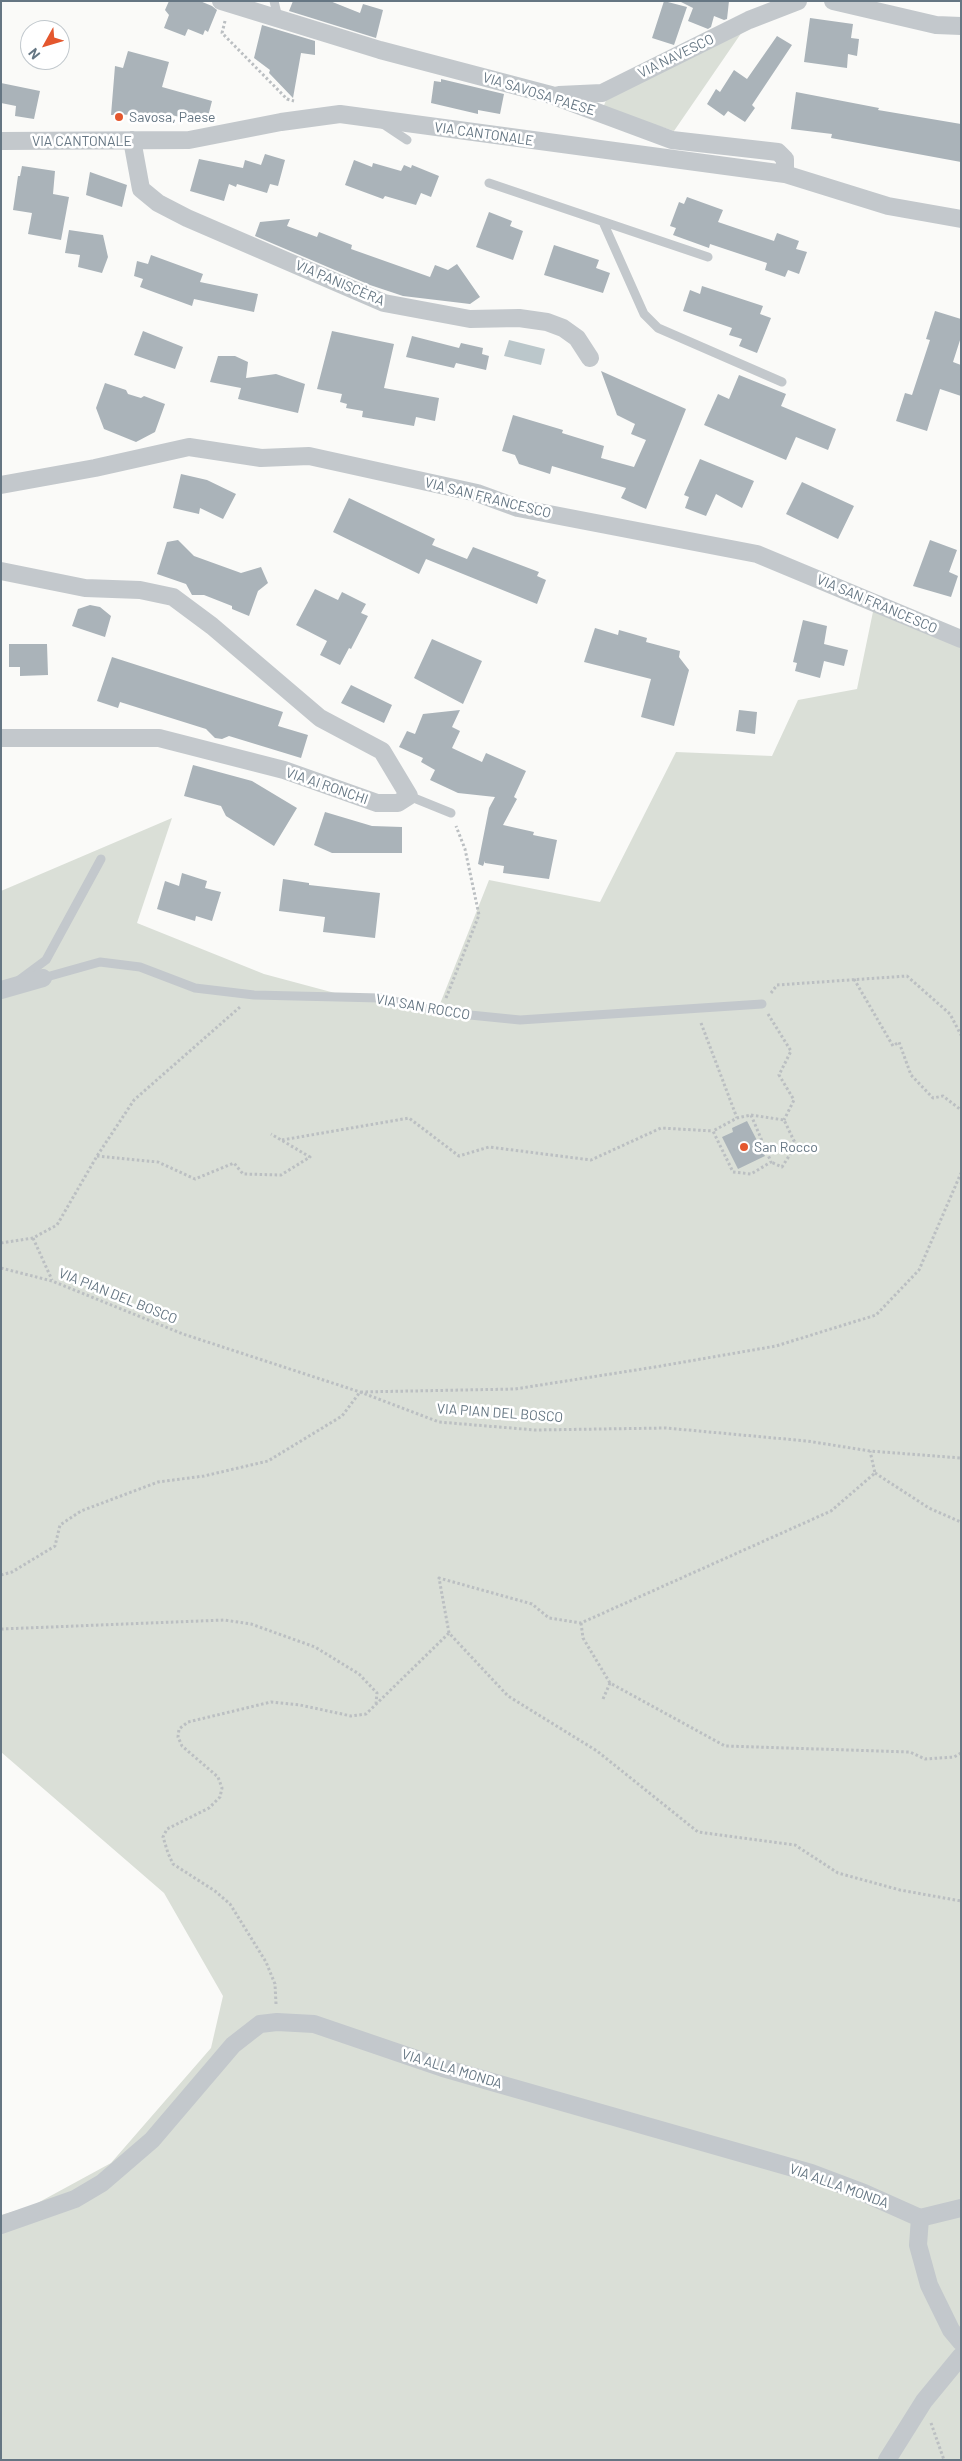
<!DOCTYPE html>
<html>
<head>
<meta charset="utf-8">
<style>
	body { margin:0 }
	#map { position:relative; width:962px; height:2461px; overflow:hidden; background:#fafaf8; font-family:Barlow,sans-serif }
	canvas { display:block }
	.frame { position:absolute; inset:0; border:2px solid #657683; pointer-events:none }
	.north { position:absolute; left:20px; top:20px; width:50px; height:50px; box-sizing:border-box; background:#fff; border:1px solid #c1c8cd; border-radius:50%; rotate:231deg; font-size:14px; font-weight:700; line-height:20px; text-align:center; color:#657683 }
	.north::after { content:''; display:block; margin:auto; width:18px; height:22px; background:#e4572e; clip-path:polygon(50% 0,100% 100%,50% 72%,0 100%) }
</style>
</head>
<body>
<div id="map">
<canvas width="962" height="2461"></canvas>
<div class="frame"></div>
<div class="north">N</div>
</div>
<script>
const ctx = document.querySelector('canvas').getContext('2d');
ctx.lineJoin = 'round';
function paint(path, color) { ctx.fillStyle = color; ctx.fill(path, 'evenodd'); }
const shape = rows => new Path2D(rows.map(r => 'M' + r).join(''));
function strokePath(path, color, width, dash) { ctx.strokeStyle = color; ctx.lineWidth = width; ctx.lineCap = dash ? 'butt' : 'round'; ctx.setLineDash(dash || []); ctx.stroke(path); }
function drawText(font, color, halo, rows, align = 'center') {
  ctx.font = font + ' Barlow,sans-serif'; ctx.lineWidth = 5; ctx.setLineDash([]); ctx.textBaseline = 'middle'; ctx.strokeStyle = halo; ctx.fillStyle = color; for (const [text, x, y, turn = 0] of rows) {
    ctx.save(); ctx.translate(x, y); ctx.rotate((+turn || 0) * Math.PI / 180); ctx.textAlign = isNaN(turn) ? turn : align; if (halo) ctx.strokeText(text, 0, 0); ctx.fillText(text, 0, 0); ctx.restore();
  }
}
paint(shape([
	[742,32,674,131,603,108,608,95],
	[875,602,961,639,961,2460,1,2460,1,2215,32,2206,111,2163,211,2048,223,1996,164,1893,1,1752,1,891,172,818,137,923,264,974,346,996,436,1014,489,880,600,902,676,752,772,756,798,700,857,689]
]), '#dadfd7');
paint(shape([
	[509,340,545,349,541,365,504,356]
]), '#bbc7cb');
paint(shape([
	[169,1,200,1,212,6,217,10,208,32,205,30,203,35,188,29,185,36,164,28,169,15,165,10],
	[293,1,330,1,360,13,363,4,383,10,376,38,289,11],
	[664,1,687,7,674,45,652,38],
	[679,1,729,1,727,19,724,20,714,16,711,27,708,29,688,21,693,8],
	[810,18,853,24,851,38,859,39,857,56,848,54,847,68,804,62],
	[262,25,315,41,315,55,301,53,293,98,269,73,270,70,254,58],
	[777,36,792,45,752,105,755,108,745,122,728,111,724,116,707,104,716,89,720,92,734,70,747,79],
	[128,51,169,62,162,87,212,101,206,124,168,114,111,115,115,66,123,68],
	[441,79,504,94,500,114,478,110,478,114,431,103,434,81,441,82],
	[1,83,40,91,34,119,15,116,16,106,1,103],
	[796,92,879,108,878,110,961,124,961,162,831,138,832,134,791,129],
	[265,154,285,160,278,186,270,184,267,193,237,184,236,187,229,184,224,201,190,191,199,159,243,168,245,160,261,165],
	[354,160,372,167,373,163,401,171,404,165,411,168,412,165,439,176,431,197,421,193,416,205,385,196,383,199,345,185],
	[22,166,55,171,53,194,69,197,61,240,28,234,32,213,13,210,18,176,20,176],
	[90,172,127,185,122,207,86,195],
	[687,197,723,210,718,222,774,241,777,233,799,241,796,249,807,252,799,274,788,270,785,277,765,270,767,263,710,244,709,248,673,235,676,228,670,226,679,202,684,204],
	[489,212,512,221,510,226,523,231,513,260,476,247],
	[290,219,287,226,317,237,319,232,352,245,351,249,430,277,435,265,448,270,457,264,480,297,470,304,403,296,370,285,255,236,260,222],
	[69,230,103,235,108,257,102,273,78,267,80,255,65,253],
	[554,245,599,260,596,268,610,273,603,293,544,275],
	[151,255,203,274,200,282,258,294,254,312,194,299,192,306,140,287,143,279,134,276,137,261,148,264],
	[702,286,763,306,760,314,771,318,757,353,739,346,742,339,729,335,732,328,683,311,690,290,700,294],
	[935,311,961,319,961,337,953,362,961,365,961,396,940,389,927,431,896,421,905,393,912,395,930,340,926,339],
	[143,331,183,347,175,369,134,355],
	[332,331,394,344,384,388,439,398,435,421,416,417,414,426,362,417,363,411,346,408,347,404,340,402,342,394,317,389],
	[412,336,459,348,461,343,483,348,482,354,489,356,486,370,456,363,454,368,406,357],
	[218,356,235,356,248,362,246,378,276,374,305,384,298,413,238,399,241,388,210,382],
	[601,371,686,409,646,509,621,498,626,488,552,466,550,474,519,464,515,455,502,451,513,415,563,430,562,433,604,446,601,458,634,467,646,440,631,434,635,424,617,415],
	[739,375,786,394,781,406,836,429,828,450,796,437,786,460,704,425,718,394,729,399],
	[105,383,126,390,128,394,141,398,144,396,165,404,155,432,136,442,104,429,96,408],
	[700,459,754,481,742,508,716,494,706,516,685,508,689,497,684,495],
	[181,474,207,480,236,494,223,519,200,508,199,514,173,508],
	[802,482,854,506,838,539,786,514],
	[349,498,435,539,432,545,467,559,473,547,539,572,537,576,546,580,537,604,426,559,419,574,333,532],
	[178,540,194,556,241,573,261,567,268,583,258,591,249,616,232,609,232,606,204,595,192,595,186,584,157,574,167,542],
	[930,540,957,550,949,572,958,576,951,597,913,586],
	[315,589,338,600,342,592,366,604,361,613,368,616,351,649,349,648,340,665,320,655,327,641,296,625],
	[90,605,100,607,111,616,105,637,72,626,78,609],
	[803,620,827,626,824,644,848,650,844,666,824,661,820,678,795,671,797,663,793,662],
	[595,628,618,635,619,630,647,638,646,642,680,651,679,657,689,670,674,726,641,717,651,679,584,662],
	[432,639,482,661,463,704,414,678],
	[9,644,47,644,48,675,20,676,20,667,9,667],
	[112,657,283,712,278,726,308,735,301,758,229,736,222,739,215,738,206,729,120,702,118,708,97,701],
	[351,685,392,705,384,723,341,703],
	[460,710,452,727,460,731,452,748,482,762,486,753,526,771,514,797,517,799,503,825,534,832,533,835,557,840,549,879,503,873,504,866,485,863,485,861,483,866,478,864,489,808,495,797,458,793,430,780,435,770,421,762,423,758,399,747,407,731,415,734,423,714],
	[739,710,757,712,755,734,736,731],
	[193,765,252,781,297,808,274,846,226,816,221,806,184,796],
	[325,812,372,826,402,827,402,853,332,853,314,845],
	[182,873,207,881,205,888,221,892,212,921,196,916,195,921,157,909,165,881,179,886],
	[283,879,309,883,309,885,380,893,375,938,323,932,325,917,279,911],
	[747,1121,765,1156,738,1169,722,1137,733,1132,732,1128]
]), '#aab3b9');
strokePath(shape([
	[225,21,222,33,287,99,294,101],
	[854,979,893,1046,899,1042,911,1075,933,1098,943,1096,961,1110],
	[771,993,777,985,907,976,950,1014,961,1035],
	[446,998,479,915,465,849,456,826],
	[768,1014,791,1051,779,1075,794,1100,784,1120],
	[701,1023,737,1118],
	[751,1115,771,1162,751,1174,733,1172,713,1131,737,1118,751,1115],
	[751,1115,784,1120,796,1145,782,1167,771,1162],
	[282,1140,409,1118,459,1156,489,1147,591,1160,661,1128,713,1131],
	[97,1156,158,1162,195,1179,234,1163,243,1174,281,1175,310,1157,271,1134],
	[33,1238,52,1280],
	[1,1243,33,1238,57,1225,97,1156,134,1100,240,1007],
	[1,1268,52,1281,183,1334,360,1392,439,1422,535,1430,666,1428,807,1441,870,1451,961,1458],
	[875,1473,929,1508,961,1522],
	[1,1575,12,1572,55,1546,60,1525,81,1511,158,1482,204,1476,268,1461,342,1416,360,1392,515,1389,655,1367,776,1346,876,1315,919,1270,961,1173],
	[581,1623,583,1638,610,1683,725,1746,910,1752,925,1759,954,1757,961,1753],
	[1,1629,224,1620,251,1624,315,1647,359,1674,377,1693,376,1703],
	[449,1633,439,1578,532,1604,549,1618,581,1623,831,1511,875,1473,870,1451],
	[603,1699,610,1683],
	[276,2004,275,1984,266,1962,230,1904,215,1891,173,1864,168,1853,163,1837,167,1829,209,1808,220,1797,222,1788,218,1777,182,1746,178,1737,179,1729,188,1722,271,1702,300,1705,351,1716,366,1714,449,1633,508,1696,597,1751,698,1832,795,1845,838,1873,900,1890,961,1901],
	[931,2423,944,2460]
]), '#bbbfc2', 3, [2.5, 2.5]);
strokePath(shape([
	[274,1,278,18],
	[383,124,407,140],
	[489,183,708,257],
	[603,222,644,314,658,328,782,382],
	[409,796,451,813],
	[43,978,100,962,140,967,195,988,254,995,380,998,440,1012,520,1020,762,1004],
	[19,980,46,960,101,859]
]), '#c3c8cc', 9);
strokePath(shape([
	[221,1,380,50,551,95,672,140,778,152,785,159,785,174],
	[833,1,936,25,961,26],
	[559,95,602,93,749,20,798,1],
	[132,140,141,189,158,203,187,218,384,303,470,319,519,318,547,322,563,328,577,338,590,358],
	[1,141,189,140,281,122,340,114,785,174,888,206,961,219],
	[1,485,95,468,189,447,261,458,309,456,477,493,518,508,757,554,961,639],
	[1,571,85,588,140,590,173,597,212,626,320,718,382,751,409,796,398,803,377,803,284,770,159,738,1,738],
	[1,990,43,978],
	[920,2218,918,2245,929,2285,951,2330,961,2342],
	[1,2225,75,2199,102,2183,152,2140,233,2045,260,2024,277,2022,314,2024,443,2068,811,2173,864,2193,920,2218,961,2208],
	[887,2460,924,2401,961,2356]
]), '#c3c8cc', 18);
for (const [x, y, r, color] of [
	[119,117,5,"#e4572e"],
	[744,1147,5,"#e4572e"]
]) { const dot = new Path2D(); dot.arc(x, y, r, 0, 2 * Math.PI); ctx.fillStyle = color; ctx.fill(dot); strokePath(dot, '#fff', 2); }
drawText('14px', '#657683', '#fff', [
	["VIA NAVESCO",676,56,-26],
	["VIA SAVOSA PAESE",539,94,17],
	["VIA CANTONALE",484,134,8],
	["VIA CANTONALE",82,141],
	["VIA PANISCÈRA",340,283,23],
	["VIA SAN FRANCESCO",488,498,14],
	["VIA SAN FRANCESCO",877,604,23],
	["VIA AI RONCHI",327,786,19],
	["VIA SAN ROCCO",423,1007,10],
	["VIA PIAN DEL BOSCO",118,1296,22],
	["VIA PIAN DEL BOSCO",500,1413,4],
	["VIA ALLA MONDA",452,2069,17],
	["VIA ALLA MONDA",839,2186,20]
]);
drawText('14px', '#657683', '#fff', [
	["Savosa, Paese",129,117],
	["San Rocco",754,1147]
], 'left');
</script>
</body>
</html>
